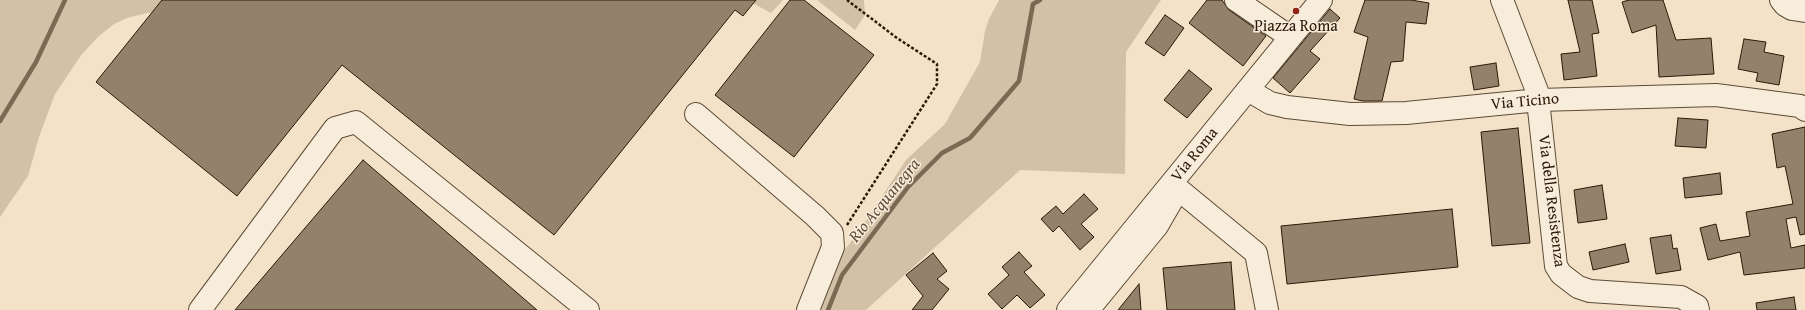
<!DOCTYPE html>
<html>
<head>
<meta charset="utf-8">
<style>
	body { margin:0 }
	canvas { display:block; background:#f4e2c8 }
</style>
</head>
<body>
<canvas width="1805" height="310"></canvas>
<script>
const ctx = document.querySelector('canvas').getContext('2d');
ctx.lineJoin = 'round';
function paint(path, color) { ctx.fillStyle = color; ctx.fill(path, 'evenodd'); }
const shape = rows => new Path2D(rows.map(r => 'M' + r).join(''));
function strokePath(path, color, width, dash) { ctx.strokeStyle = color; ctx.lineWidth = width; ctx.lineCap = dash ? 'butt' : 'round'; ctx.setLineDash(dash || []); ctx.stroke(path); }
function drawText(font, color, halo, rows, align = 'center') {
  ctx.font = font + ' "Gentium Book Plus",serif'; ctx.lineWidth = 3; ctx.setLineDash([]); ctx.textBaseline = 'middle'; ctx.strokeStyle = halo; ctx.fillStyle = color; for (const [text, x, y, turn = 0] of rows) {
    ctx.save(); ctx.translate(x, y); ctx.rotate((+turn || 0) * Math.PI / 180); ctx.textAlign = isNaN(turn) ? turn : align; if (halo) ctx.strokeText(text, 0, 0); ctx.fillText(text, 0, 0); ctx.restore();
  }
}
paint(shape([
	[0,0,255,0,147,13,127,18,114,24,99,36,82,54,55,94,39,137,28,176,0,217],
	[747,0,783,0,771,13],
	[817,0,864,0,865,15,855,30],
	[999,0,1161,0,1126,52,1125,174,1020,170,866,310,816,310,825,287,844,250,856,236,906,160,945,124,980,62,985,31,989,19]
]), '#d2c0a7');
strokePath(shape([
	[0,121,36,62,65,0],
	[828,310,842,275,908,187,942,153,970,138,1019,81,1033,4,1040,0]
]), '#7a6953', 4.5);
const building = shape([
	[162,0,756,0,743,16,735,10,554,235,342,65,237,196,96,82,162,0],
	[790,0,804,0,874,55,794,157,715,95,790,0],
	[1207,0,1222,0,1229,10,1266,36,1243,66,1189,23,1207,0],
	[1365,0,1411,0,1429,3,1426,24,1406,22,1403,61,1391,62,1382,101,1363,101,1354,99,1368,37,1354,32,1365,0],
	[1568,0,1592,0,1599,33,1592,34,1597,76,1564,80,1561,54,1580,52,1568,0],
	[1629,0,1663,0,1676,40,1711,38,1714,74,1659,77,1656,25,1632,33,1622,2,1629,0],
	[1330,9,1340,18,1310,51,1320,59,1290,93,1273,78,1330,9],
	[1165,15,1184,28,1164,56,1145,43,1165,15],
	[1744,39,1766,42,1764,52,1784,56,1779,85,1756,81,1758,73,1738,69,1744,39],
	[1496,63,1499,86,1474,90,1470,67,1496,63],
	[1189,70,1212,89,1187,118,1164,100,1189,70],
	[1678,118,1708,120,1706,148,1675,146,1678,118],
	[1805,127,1805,234,1800,235,1796,217,1786,219,1791,248,1805,245,1805,268,1744,275,1740,252,1708,260,1700,228,1716,224,1720,241,1750,236,1746,212,1793,204,1785,166,1777,168,1772,134,1805,127],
	[1518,128,1530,243,1492,246,1481,132,1518,128],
	[363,160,537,310,235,310,363,160],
	[1720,173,1722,194,1685,198,1683,178,1720,173],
	[1602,185,1607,219,1578,223,1574,190,1602,185],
	[1084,194,1098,209,1081,224,1094,237,1080,250,1059,226,1053,232,1041,219,1056,206,1063,214,1084,194],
	[1452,209,1458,267,1287,284,1281,226,1452,209],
	[1671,235,1673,249,1677,248,1681,270,1656,274,1650,238,1671,235],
	[1625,244,1629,262,1593,270,1589,252,1625,244],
	[1019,252,1032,266,1024,272,1045,295,1030,308,1017,295,1002,309,988,294,1009,275,1002,267,1019,252],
	[933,253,947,271,937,279,949,289,932,310,912,310,923,296,906,275,933,253],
	[1231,262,1235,310,1167,310,1163,268,1231,262],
	[1139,284,1141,310,1118,310,1139,284],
	[1794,297,1796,310,1757,310,1756,303,1794,297]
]);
paint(building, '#93826b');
strokePath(building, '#2a1906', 1);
const minor = shape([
	[1236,0,1290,37],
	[1502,0,1537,91,1556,266,1561,274,1578,287,1590,291,1681,297,1697,306,1698,310],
	[1781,0,1785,5,1792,9,1805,11],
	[1248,90,1270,103,1287,107,1350,114,1406,113,1539,100,1716,95,1800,106,1805,110],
	[696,114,815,216,832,233,833,247,808,310],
	[1172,184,1256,253,1267,310],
	[200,310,335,128,356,122,588,310],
	[1068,310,1321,0],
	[1088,310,1157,226,1172,200]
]);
strokePath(minor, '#5c4b36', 24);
strokePath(shape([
	[847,225,937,84,937,64,897,38,847,0]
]), '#2a1906', 2.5, [3, 2]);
strokePath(minor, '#f8ecdb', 22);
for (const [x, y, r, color] of [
	[1296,11,4,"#8f2418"]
]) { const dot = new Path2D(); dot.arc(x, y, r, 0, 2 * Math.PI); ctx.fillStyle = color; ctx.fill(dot); strokePath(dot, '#f8ecdb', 1.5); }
drawText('16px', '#2a1906', '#f8ecdb', [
	["Piazza Roma",1296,27]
]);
drawText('16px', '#2a1906', '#f8ecdb', [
	["Via Ticino",1525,102,-5],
	["Via Roma",1195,155,-51],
	["Via della Resistenza",1551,201,83]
]);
drawText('italic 17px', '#5f4e39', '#f8ecdb', [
	["Rio Acquanegra",885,201,-51]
]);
</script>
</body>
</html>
